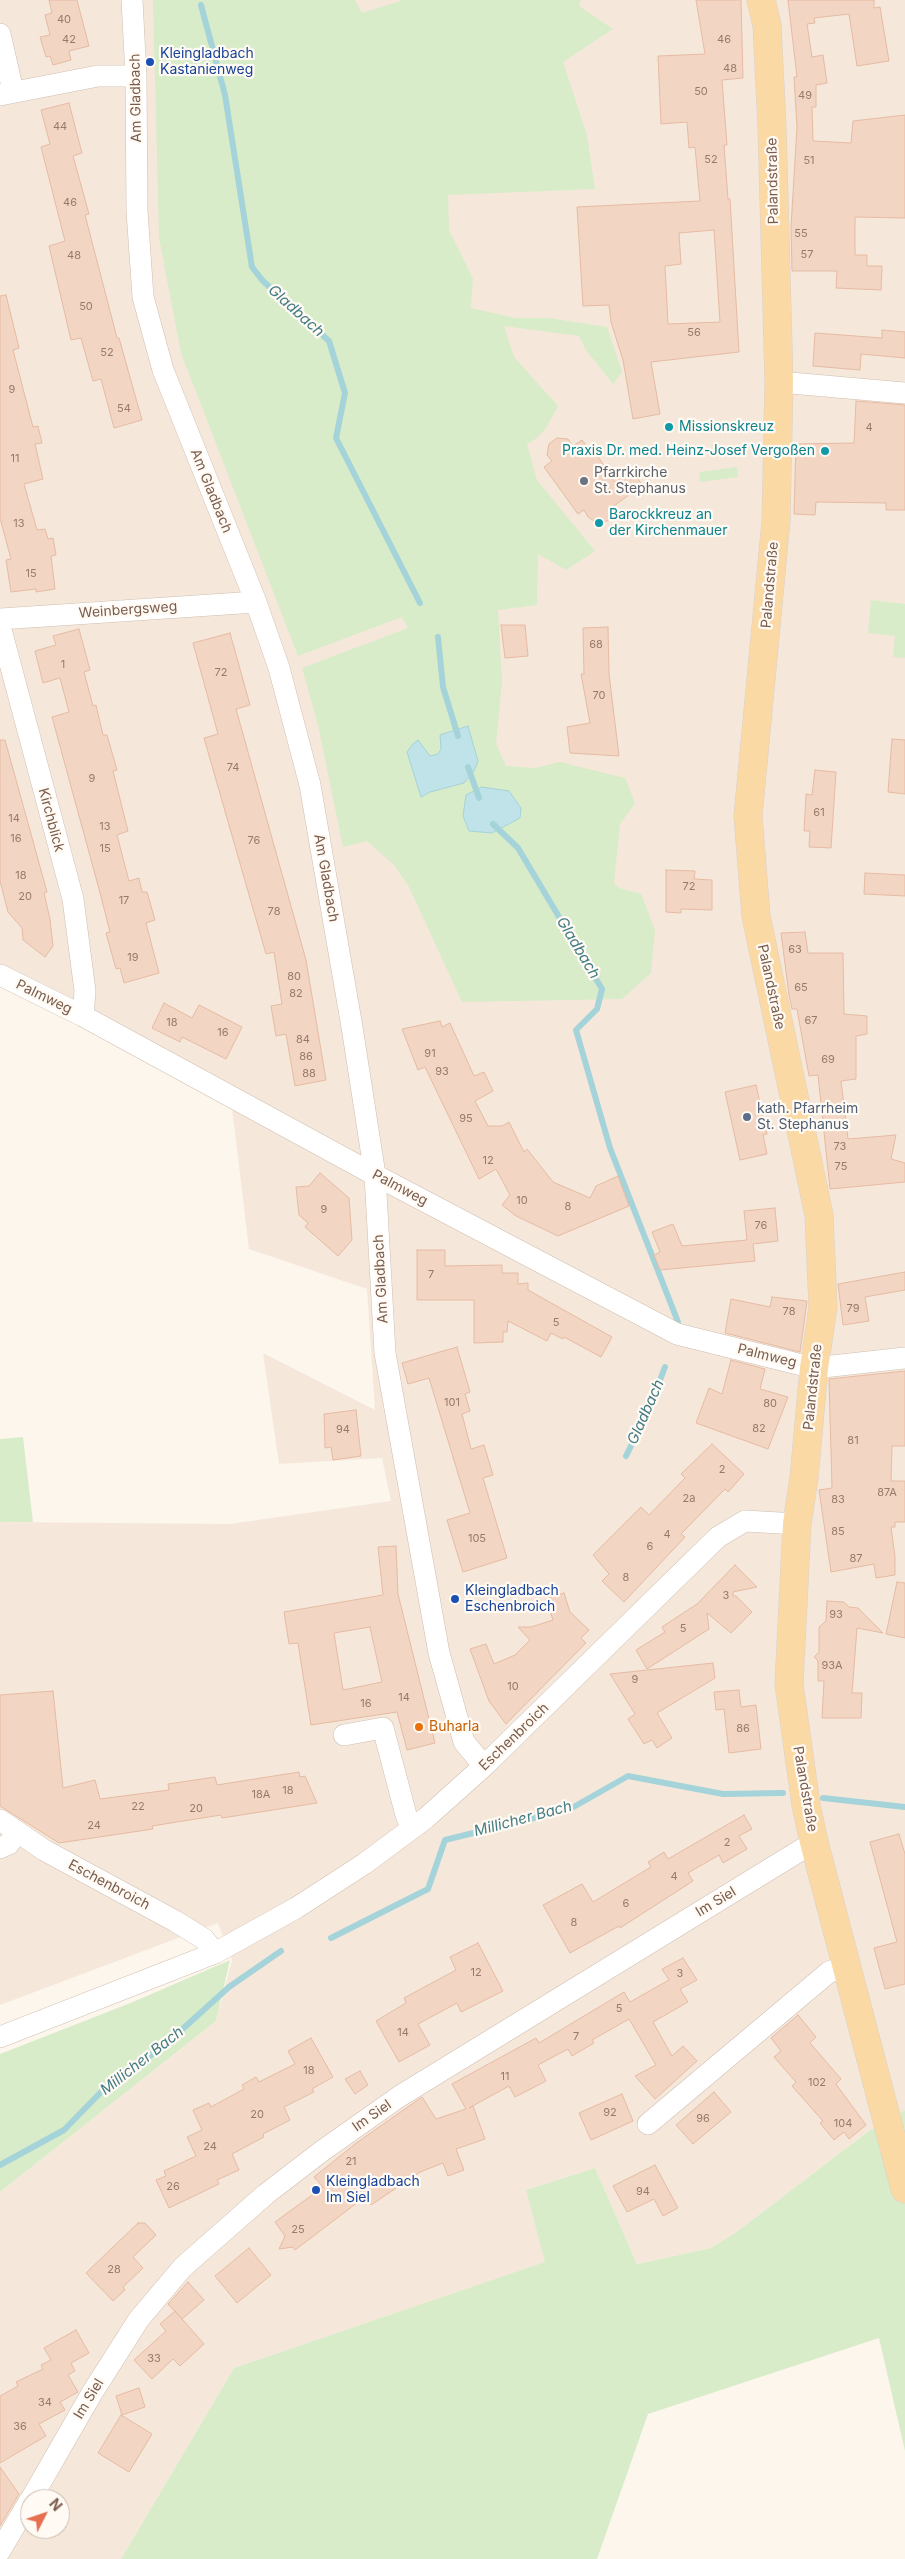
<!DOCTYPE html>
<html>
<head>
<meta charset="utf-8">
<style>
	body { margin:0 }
	#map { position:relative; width:905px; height:2559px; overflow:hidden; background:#fdf6ec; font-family:Inter,sans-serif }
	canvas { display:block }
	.north { position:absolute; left:20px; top:2489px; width:50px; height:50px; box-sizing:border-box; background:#fffaf3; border:1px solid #cabbb1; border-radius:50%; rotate:49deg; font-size:14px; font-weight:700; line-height:20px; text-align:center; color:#7a5c4d }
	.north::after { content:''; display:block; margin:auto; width:18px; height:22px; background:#e76f51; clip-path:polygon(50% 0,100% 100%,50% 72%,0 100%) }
</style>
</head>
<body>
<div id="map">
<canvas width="905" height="2559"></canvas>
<div class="north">N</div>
</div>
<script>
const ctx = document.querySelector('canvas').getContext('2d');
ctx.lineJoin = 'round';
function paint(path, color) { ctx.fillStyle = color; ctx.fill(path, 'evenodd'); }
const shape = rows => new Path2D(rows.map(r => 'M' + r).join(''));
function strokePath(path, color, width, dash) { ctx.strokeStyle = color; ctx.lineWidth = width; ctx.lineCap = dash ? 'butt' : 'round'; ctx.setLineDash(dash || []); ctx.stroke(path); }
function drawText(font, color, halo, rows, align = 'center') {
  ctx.font = font + ' Inter,sans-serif'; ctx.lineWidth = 4.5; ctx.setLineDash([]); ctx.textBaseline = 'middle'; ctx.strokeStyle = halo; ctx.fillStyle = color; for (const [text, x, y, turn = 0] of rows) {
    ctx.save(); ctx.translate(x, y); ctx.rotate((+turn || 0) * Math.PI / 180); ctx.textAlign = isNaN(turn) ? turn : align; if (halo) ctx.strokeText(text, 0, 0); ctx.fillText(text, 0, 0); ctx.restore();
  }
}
paint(shape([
	[0,0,905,0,905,2110,869,2131,735,2233,711,2248,637,2264,595,2168,526,2190,546,2262,234,2368,121,2559,0,2559,0,2192,216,2021,232,1960,218,1923,0,2005,0,1522,230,1524,391,1501,382,1458,279,1464,263,1353,375,1410,367,1289,249,1249,232,1108,0,966],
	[30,2499,60,2499,60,2529,30,2529]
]), '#f5e8da');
paint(shape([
	[153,0,355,0,362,13,403,0,581,0,579,6,613,29,563,62,587,135,595,189,448,195,449,230,473,279,471,308,515,318,549,318,607,327,622,372,613,384,586,350,579,336,504,326,514,357,558,406,546,428,537,438,527,444,537,480,595,551,566,570,538,554,537,605,498,610,502,681,496,744,506,766,535,768,560,762,625,778,635,803,620,824,614,883,619,888,641,894,655,930,651,973,622,999,462,1002,409,887,394,865,367,841,343,847,318,725,302,668,408,628,402,617,298,656,181,353,159,238],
	[737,467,738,477,700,482,699,472],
	[871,600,905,604,905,658,893,657,895,636,868,633],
	[23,1437,33,1522,0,1522,0,1439],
	[230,1960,216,2021,0,2192,0,2054,133,2002],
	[905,2110,905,2451,879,2338,648,2414,597,2559,121,2559,234,2368,545,2262,526,2190,595,2168,637,2264,711,2248,735,2233,869,2131]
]), '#d8ecc9');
const water = shape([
	[468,726,478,761,474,771,464,783,430,792,421,797,407,752,413,744,418,740,430,756,438,754,441,749,440,735,468,726],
	[482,787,509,791,521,808,520,818,492,833,469,831,463,816,466,795,482,787]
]);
paint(water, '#bfe3e8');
strokePath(water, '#a5d3da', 1);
strokePath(shape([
	[201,5,225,95,252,267,263,281,329,341,345,393,336,438,420,603],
	[438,637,443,687,458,736],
	[468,767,479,798],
	[493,824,518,848,602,989,597,1009,576,1030,610,1148,678,1322],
	[626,1456,648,1411,665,1367],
	[823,1798,905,1807],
	[331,1938,428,1889,445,1840,570,1809,628,1776,723,1794,783,1793],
	[0,2165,64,2130,103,2090,166,2044,229,1987,281,1951]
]), '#a5d3da', 6);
const building = shape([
	[49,0,77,0,89,46,69,51,71,60,53,65,50,56,46,57,40,37,50,35,45,15,52,13,49,0],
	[696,0,741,0,743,78,722,80,727,145,724,145,728,199,730,199,739,352,651,362,660,414,633,419,623,360,611,322,609,305,583,306,577,207,700,201,695,147,689,148,687,122,661,124,658,56,705,54,696,0],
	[714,230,720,322,668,324,665,266,681,264,679,233,714,230],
	[788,0,874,0,874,8,880,7,889,61,857,66,849,14,814,18,815,23,807,24,812,57,823,55,827,83,816,85,816,107,812,107,813,141,851,143,853,121,905,115,905,218,855,217,855,255,867,255,867,266,882,266,881,290,836,288,837,271,792,271,791,227,797,127,794,77,797,77,788,0],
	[69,103,82,153,73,156,89,214,85,215,117,338,119,338,142,420,114,428,101,379,93,381,81,338,71,340,49,246,65,241,41,147,50,144,41,110,69,103],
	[6,295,19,348,13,350,33,427,38,426,42,443,35,444,43,479,24,484,37,530,45,529,48,539,53,538,56,555,51,556,55,589,36,592,36,589,11,592,6,560,11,559,0,518,0,296,6,295],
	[882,330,905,332,905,358,861,354,860,370,813,366,815,333,882,338,882,330],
	[856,401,905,405,905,510,886,510,886,503,816,502,815,515,794,514,796,444,854,443,856,401],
	[557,438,568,439,573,446,582,440,588,448,591,446,615,482,632,470,642,485,610,509,621,518,597,523,588,517,584,510,578,514,544,467,552,461,547,455,549,444,557,438],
	[501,625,525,625,528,656,505,658,501,625],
	[608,627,609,674,619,756,570,753,567,727,590,723,581,674,584,674,583,628,608,627],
	[79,629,90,670,84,672,93,706,96,705,103,735,107,735,117,770,113,771,128,831,117,835,129,881,139,878,142,892,147,892,155,920,146,923,159,973,124,983,120,968,116,969,106,933,110,932,99,889,52,717,69,712,60,678,43,683,35,651,56,645,53,636,79,629],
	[230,633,250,705,236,709,306,960,326,1080,295,1086,286,1034,276,1036,271,1006,282,1004,274,952,266,954,204,738,218,734,193,643,230,633],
	[892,739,905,740,905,794,888,792,892,739],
	[0,740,5,740,47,892,44,893,50,919,53,946,45,957,23,940,22,928,8,912,0,881,0,740],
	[815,770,836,772,831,848,809,847,810,831,804,831,806,794,812,795,815,770],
	[666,870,695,871,694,879,712,880,712,910,681,909,681,913,666,912,666,870],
	[865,873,905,875,905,896,864,894,865,873],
	[805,932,808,953,843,953,844,1014,867,1016,867,1034,856,1036,856,1079,841,1081,848,1139,896,1135,891,1159,905,1163,905,1182,830,1189,818,1075,809,1076,797,1009,792,1009,789,995,781,933,805,932],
	[164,1003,192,1018,199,1005,242,1027,226,1059,182,1037,180,1042,152,1028,164,1003],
	[440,1021,442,1027,450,1023,474,1076,484,1072,493,1091,475,1101,488,1126,502,1126,509,1122,524,1152,527,1149,553,1182,590,1198,596,1186,618,1176,629,1206,558,1236,516,1216,502,1205,510,1195,496,1169,479,1179,425,1067,418,1070,402,1029,440,1021],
	[756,1085,767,1134,763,1135,767,1154,740,1160,725,1092,756,1085],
	[320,1173,349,1198,352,1240,338,1256,305,1227,308,1223,299,1215,296,1187,309,1186,320,1173],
	[775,1208,778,1241,753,1244,755,1261,660,1270,654,1255,660,1252,652,1232,673,1224,682,1246,747,1240,744,1211,775,1208],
	[417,1250,445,1250,445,1266,502,1265,502,1273,518,1273,518,1284,528,1283,528,1290,612,1337,601,1357,564,1337,563,1339,551,1333,547,1341,508,1321,507,1332,503,1332,503,1342,474,1343,474,1300,417,1300,417,1250],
	[905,1272,905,1290,865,1297,869,1321,843,1325,838,1284,905,1272],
	[772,1297,807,1301,800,1352,725,1333,731,1299,770,1307,772,1297],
	[457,1347,470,1392,465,1394,470,1411,462,1414,471,1449,484,1445,493,1475,483,1478,507,1558,463,1572,447,1520,470,1513,429,1378,408,1384,402,1363,457,1347],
	[731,1360,765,1369,760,1389,788,1397,768,1449,696,1423,709,1388,722,1394,731,1360],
	[905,1371,905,1446,892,1446,891,1481,905,1481,905,1522,895,1522,895,1527,891,1527,895,1557,895,1575,876,1578,874,1564,831,1572,819,1490,832,1488,829,1379,905,1371],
	[356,1410,361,1456,333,1460,331,1447,325,1448,324,1414,356,1410],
	[712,1444,744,1474,728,1492,725,1489,681,1534,685,1537,624,1602,602,1581,609,1574,593,1555,641,1507,649,1515,685,1478,681,1474,712,1444],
	[396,1546,398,1594,435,1743,407,1750,397,1712,311,1725,298,1643,289,1644,284,1612,383,1595,378,1547,396,1546],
	[370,1627,382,1682,343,1690,334,1633,370,1627],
	[735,1565,757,1587,733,1592,733,1596,736,1596,752,1612,731,1633,707,1613,709,1629,647,1669,636,1650,665,1632,662,1627,697,1604,735,1565],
	[897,1582,905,1583,905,1638,886,1634,897,1582],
	[564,1593,570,1612,589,1630,581,1638,586,1643,506,1724,489,1701,470,1649,486,1644,494,1664,515,1655,530,1640,518,1627,531,1627,553,1620,546,1599,564,1593],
	[827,1601,844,1602,849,1607,858,1608,883,1633,857,1628,852,1693,862,1693,861,1718,822,1718,824,1681,818,1681,818,1661,814,1657,819,1652,819,1627,826,1621,827,1601],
	[713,1663,715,1678,657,1713,672,1738,657,1748,652,1740,644,1744,628,1719,635,1714,610,1674,713,1663],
	[739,1690,741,1707,756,1705,761,1749,729,1753,724,1709,716,1710,714,1692,739,1690],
	[53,1691,63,1788,95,1780,100,1799,169,1790,168,1784,215,1777,217,1785,299,1772,300,1777,305,1776,317,1803,222,1818,221,1815,152,1826,153,1829,59,1843,0,1806,0,1695,53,1691],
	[744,1815,752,1829,739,1836,747,1849,723,1863,719,1855,688,1873,693,1881,620,1928,619,1926,570,1953,543,1905,582,1884,593,1902,651,1867,648,1862,664,1852,668,1859,744,1815],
	[899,1834,905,1854,905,1984,885,1989,874,1948,897,1942,870,1842,899,1834],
	[478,1943,503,1991,461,2012,457,2003,418,2024,430,2045,399,2062,376,2021,406,2003,404,1998,456,1970,450,1957,478,1943],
	[683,1958,697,1980,680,1989,688,2002,653,2022,672,2056,683,2046,697,2061,655,2099,635,2076,656,2065,629,2019,592,2040,594,2043,572,2056,568,2049,538,2065,546,2081,515,2097,509,2086,469,2108,473,2106,485,2139,456,2149,464,2170,448,2176,443,2163,420,2172,371,2205,366,2196,295,2250,293,2247,279,2249,285,2236,275,2222,323,2187,314,2177,355,2144,422,2097,436,2119,466,2109,452,2084,536,2038,539,2043,624,1992,630,2002,669,1980,662,1969,683,1958],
	[798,2015,816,2037,810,2043,841,2079,836,2084,866,2125,849,2139,844,2132,834,2140,820,2123,823,2121,792,2086,796,2082,774,2057,781,2051,771,2038,798,2015],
	[311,2038,333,2077,312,2089,314,2092,284,2107,290,2120,263,2134,264,2137,232,2154,239,2170,217,2180,219,2184,169,2208,156,2180,166,2176,164,2171,196,2156,187,2137,202,2130,193,2110,209,2103,211,2107,244,2089,242,2085,256,2077,259,2082,295,2064,288,2051,311,2038],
	[360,2071,368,2085,355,2094,345,2079,360,2071],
	[714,2092,731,2112,693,2144,676,2125,714,2092],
	[622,2094,633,2121,591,2140,579,2113,622,2094],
	[655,2165,678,2208,663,2216,654,2199,627,2212,613,2186,655,2165],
	[138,2223,145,2223,156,2235,133,2257,143,2268,123,2287,125,2290,113,2301,86,2273,138,2223],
	[249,2248,271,2275,237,2303,215,2276,249,2248],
	[188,2282,204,2300,182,2319,168,2304,188,2282],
	[175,2311,204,2344,180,2366,173,2359,152,2379,134,2360,166,2331,160,2324,175,2311],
	[76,2330,89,2353,71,2363,75,2371,68,2375,78,2392,60,2402,65,2410,39,2424,46,2436,0,2463,0,2396,18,2386,16,2382,43,2369,41,2365,51,2360,44,2348,76,2330],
	[139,2388,145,2407,122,2415,116,2396,139,2388],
	[121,2415,152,2434,129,2472,98,2453,121,2415],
	[0,2467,19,2494,0,2526,0,2467]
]);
paint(building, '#f3d5c3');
strokePath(building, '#e6bba3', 1);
const minor = shape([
	[132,0,136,76,137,211,143,297,163,370,256,602,279,668,310,785,352,1027,375,1175,385,1353,439,1653,464,1742,484,1766],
	[0,34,13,91],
	[0,95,98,76,136,76],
	[779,382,905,393],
	[0,619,256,602],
	[0,626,73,899,85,991,83,1016],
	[0,975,83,1016,375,1175,677,1334,814,1368,905,1358],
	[344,1735,383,1728,406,1815,412,1828],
	[0,1820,44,1850,175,1921,204,1939,215,1953],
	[0,1848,9,1844,16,1832],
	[0,2037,215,1953,296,1908,364,1864,426,1818,484,1766,718,1537,745,1521,797,1524],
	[648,2124,829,1972,846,1966],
	[31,2499,92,2393,139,2319,183,2267,266,2194,322,2151,400,2096,814,1842],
	[0,2551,30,2500]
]);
const major = shape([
	[761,0,767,25,772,127,779,382,776,521,748,816,756,916,819,1215,823,1307,814,1368,804,1478,797,1524,789,1684,806,1805,814,1842,905,2189]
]);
strokePath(minor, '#d1beb0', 22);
strokePath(major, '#dad1cd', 29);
strokePath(minor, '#fff', 21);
strokePath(major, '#fbd9a5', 28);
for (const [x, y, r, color] of [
	[150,62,5,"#1a4fb4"],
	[669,427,5,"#0f9aa8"],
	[825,451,5,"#0f9aa8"],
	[584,481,5,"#6b7280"],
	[599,523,5,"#0f9aa8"],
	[747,1117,5,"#5c6f8a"],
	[455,1599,5,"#1a4fb4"],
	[419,1727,5,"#e8710a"],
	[316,2190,5,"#1a4fb4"]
]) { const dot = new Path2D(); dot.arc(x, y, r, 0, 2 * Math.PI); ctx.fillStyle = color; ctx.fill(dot); strokePath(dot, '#fffaf3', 2); }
drawText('11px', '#987a6a', null, [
	["40",64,20],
	["42",69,40],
	["46",724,40],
	["48",730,69],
	["50",701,92],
	["49",805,96],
	["44",60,127],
	["52",711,160],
	["51",809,161],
	["46",70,203],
	["55",801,234],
	["57",807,255],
	["48",74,256],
	["50",86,307],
	["56",694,333],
	["52",107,353],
	["9",12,390],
	["54",124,409],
	["4",869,428],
	["11",15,459],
	["13",19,524],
	["15",31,574],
	["68",596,645],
	["1",63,665],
	["72",221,673],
	["70",599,696],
	["74",233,768],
	["9",92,779],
	["61",819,813],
	["14",14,819],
	["13",105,827],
	["16",16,839],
	["76",254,841],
	["15",105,849],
	["18",21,876],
	["72",689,887],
	["20",25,897],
	["17",124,901],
	["78",274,912],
	["63",795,950],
	["19",133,958],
	["80",294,977],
	["65",801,988],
	["82",296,994],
	["67",811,1021],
	["18",172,1023],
	["16",223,1033],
	["84",303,1040],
	["91",430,1054],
	["86",306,1057],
	["69",828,1060],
	["93",442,1072],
	["88",309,1074],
	["95",466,1119],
	["73",840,1147],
	["12",488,1161],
	["75",841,1167],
	["10",522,1201],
	["8",568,1207],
	["9",324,1210],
	["76",761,1226],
	["7",431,1275],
	["79",853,1309],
	["78",789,1312],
	["5",556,1323],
	["101",452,1403],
	["80",770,1404],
	["82",759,1429],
	["94",343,1430],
	["81",853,1441],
	["2",722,1470],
	["87A",887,1493],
	["2a",689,1499],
	["83",838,1500],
	["85",838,1532],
	["4",667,1535],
	["105",477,1539],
	["6",650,1547],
	["87",856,1559],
	["8",626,1578],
	["3",726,1596],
	["93",836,1615],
	["5",683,1629],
	["93A",832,1666],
	["9",635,1680],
	["10",513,1687],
	["14",404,1698],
	["16",366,1704],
	["86",743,1729],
	["18",288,1791],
	["18A",261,1795],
	["22",138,1807],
	["20",196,1809],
	["24",94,1826],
	["2",727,1843],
	["4",674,1877],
	["6",626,1904],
	["8",574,1923],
	["12",476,1973],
	["3",680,1974],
	["5",619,2009],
	["14",403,2033],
	["7",576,2037],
	["18",309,2071],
	["11",505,2077],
	["102",817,2083],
	["92",610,2113],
	["20",257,2115],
	["96",703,2119],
	["104",843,2124],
	["24",210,2147],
	["21",351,2162],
	["26",173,2187],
	["94",643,2192],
	["25",298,2230],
	["28",114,2270],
	["33",154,2359],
	["34",45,2403],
	["36",20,2427]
]);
drawText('14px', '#164399', '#fffaf3', [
	["Kleingladbach",160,54],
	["Kastanienweg",160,70],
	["Kleingladbach",465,1591],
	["Eschenbroich",465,1607],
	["Kleingladbach",326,2182],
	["Im Siel",326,2198]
], 'left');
drawText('14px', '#7a5c4d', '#fffaf3', [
	["Am Gladbach",136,98,-91],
	["Palandstraße",773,181,-91],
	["Am Gladbach",211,491,68],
	["Palandstraße",770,585,-85],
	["Weinbergsweg",128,610,-4],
	["Kirchblick",51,820,75],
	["Am Gladbach",326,878,80],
	["Palandstraße",771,987,78],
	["Palmweg",44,997,26],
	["Palmweg",400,1188,28],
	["Am Gladbach",381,1279,-93],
	["Palmweg",767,1356,14],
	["Palandstraße",813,1387,-84],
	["Eschenbroich",514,1737,-44],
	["Palandstraße",805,1789,80],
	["Eschenbroich",109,1885,28],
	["Im Siel",716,1902,-31],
	["Im Siel",372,2116,-35],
	["Im Siel",89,2399,-59]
]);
drawText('14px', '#0d838f', '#fffaf3', [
	["Missionskreuz",679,427],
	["Praxis Dr. med. Heinz-Josef Vergoßen",815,451,"right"],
	["Barockkreuz an",609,515],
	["der Kirchenmauer",609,531]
], 'left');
drawText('14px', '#5b616d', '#fffaf3', [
	["Pfarrkirche",594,473],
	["St. Stephanus",594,489]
], 'left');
drawText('14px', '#4e5e75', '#fffaf3', [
	["kath. Pfarrheim",757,1109],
	["St. Stephanus",757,1125]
], 'left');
drawText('14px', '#c56008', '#fffaf3', [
	["Buharla",429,1727]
], 'left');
drawText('italic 15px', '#437c86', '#fffaf3', [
	["Gladbach",296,311,42],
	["Gladbach",578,948,59],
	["Gladbach",646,1412,-66],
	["Millicher Bach",523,1819,-15],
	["Millicher Bach",142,2061,-38]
]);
</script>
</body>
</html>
